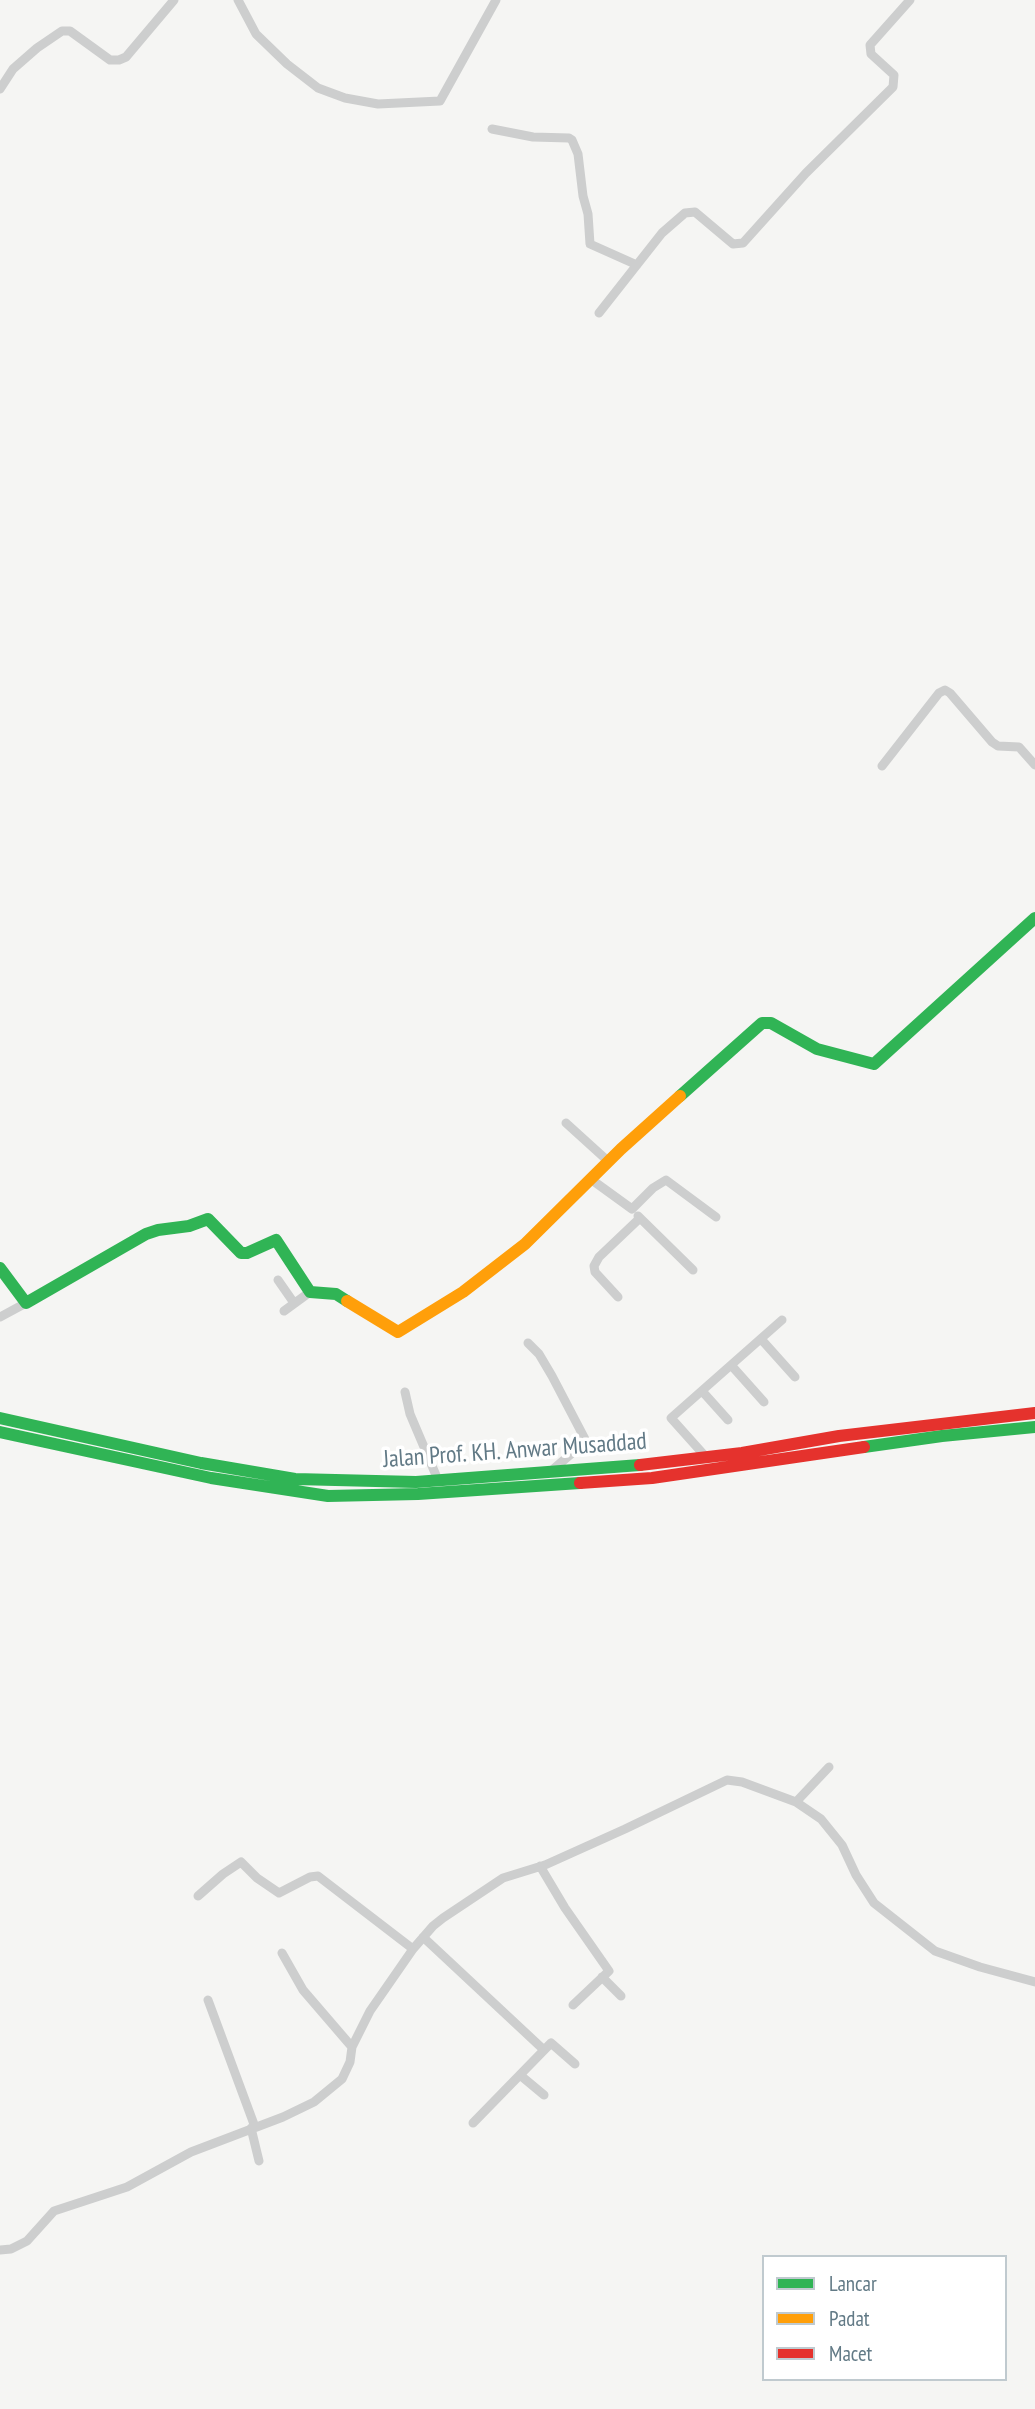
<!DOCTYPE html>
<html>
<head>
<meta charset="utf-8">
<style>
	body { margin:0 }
	#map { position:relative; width:1035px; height:2409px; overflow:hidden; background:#f5f5f3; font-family:"PT Sans Narrow",sans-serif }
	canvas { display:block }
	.legend { position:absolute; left:762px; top:2255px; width:245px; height:126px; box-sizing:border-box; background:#fff; border:2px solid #c0cacf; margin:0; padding:9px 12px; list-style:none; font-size:21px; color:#627a86 }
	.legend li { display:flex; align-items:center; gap:14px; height:35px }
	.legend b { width:35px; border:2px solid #c0cacf }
</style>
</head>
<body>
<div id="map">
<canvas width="1035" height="2409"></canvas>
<ul class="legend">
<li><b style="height:9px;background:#30b455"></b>Lancar</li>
<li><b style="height:9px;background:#ff9f0a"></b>Padat</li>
<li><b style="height:9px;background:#e5322d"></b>Macet</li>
</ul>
</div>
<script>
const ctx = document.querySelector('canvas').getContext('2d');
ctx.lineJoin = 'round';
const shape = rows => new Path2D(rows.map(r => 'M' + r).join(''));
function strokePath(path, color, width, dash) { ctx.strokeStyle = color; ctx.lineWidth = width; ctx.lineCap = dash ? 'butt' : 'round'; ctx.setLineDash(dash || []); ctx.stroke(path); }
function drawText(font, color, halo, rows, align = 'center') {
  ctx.font = font + ' "PT Sans Narrow",sans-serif'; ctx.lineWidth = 7; ctx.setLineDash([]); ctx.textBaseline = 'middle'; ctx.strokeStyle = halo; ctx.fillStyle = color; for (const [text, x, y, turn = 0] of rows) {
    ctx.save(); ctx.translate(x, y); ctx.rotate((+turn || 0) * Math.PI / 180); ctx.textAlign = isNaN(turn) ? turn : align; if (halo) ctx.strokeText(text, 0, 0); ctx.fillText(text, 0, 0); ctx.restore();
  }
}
strokePath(shape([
	[238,0,256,34,287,64,318,88,345,98,378,104,440,101,496,0],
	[0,89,13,69,37,48,62,31,70,31,110,60,119,60,126,57,174,0],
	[492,129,533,137,569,138,572,140,578,154,583,196,588,214,590,244,637,265],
	[599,313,662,233,685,213,695,212,733,244,743,243,806,173,893,87,894,75,871,54,870,45,910,0],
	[882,766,939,693,945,690,950,693,992,742,998,746,1019,747,1035,765],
	[566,1123,609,1162],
	[592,1180,632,1209,653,1188,666,1180,716,1217],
	[638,1216,693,1270],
	[278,1280,294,1303],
	[618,1297,595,1272,594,1266,599,1257,640,1218],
	[284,1311,310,1292],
	[0,1317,26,1303],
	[761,1339,795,1377],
	[528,1343,539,1354,552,1376,586,1441,550,1472],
	[731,1365,764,1402],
	[702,1391,728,1420],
	[405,1392,410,1414,438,1480],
	[705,1456,671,1418,782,1320],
	[796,1802,829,1767],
	[540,1866,565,1908,609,1971,573,2005],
	[198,1896,223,1874,241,1862,257,1878,279,1893,310,1877,318,1876,413,1949],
	[423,1937,544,2050],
	[282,1953,303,1990,352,2047],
	[602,1977,621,1996],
	[208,2000,255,2127],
	[520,2075,544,2095],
	[473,2123,551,2043,575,2064],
	[251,2128,259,2161],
	[0,2250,11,2249,27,2241,54,2211,127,2187,191,2152,283,2117,314,2102,342,2079,350,2062,352,2047,370,2011,413,1949,433,1926,443,1918,503,1878,545,1865,625,1829,727,1780,742,1782,796,1802,821,1819,842,1845,856,1875,874,1903,935,1951,980,1967,1035,1982]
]), '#cdcece', 9);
strokePath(shape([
	[680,1096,762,1023,771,1023,817,1049,874,1064,1035,918],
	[0,1268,26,1303,146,1234,158,1230,189,1226,208,1219,241,1253,247,1253,276,1240,310,1292,336,1294,347,1301],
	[0,1418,201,1463,295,1479,416,1482,640,1465],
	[0,1432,211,1478,328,1496,418,1494,580,1483],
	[864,1447,942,1436,1035,1427]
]), '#30b455', 12);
strokePath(shape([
	[347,1301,398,1332,463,1292,525,1244,621,1149,680,1096]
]), '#ff9f0a', 12);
strokePath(shape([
	[640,1465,742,1453,839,1436,1035,1413],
	[580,1483,652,1478,864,1447]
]), '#e5322d', 12);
drawText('24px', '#627a86', '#fff', [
	["Jalan Prof. KH. Anwar Musaddad",515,1451,-4]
]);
</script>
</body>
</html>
